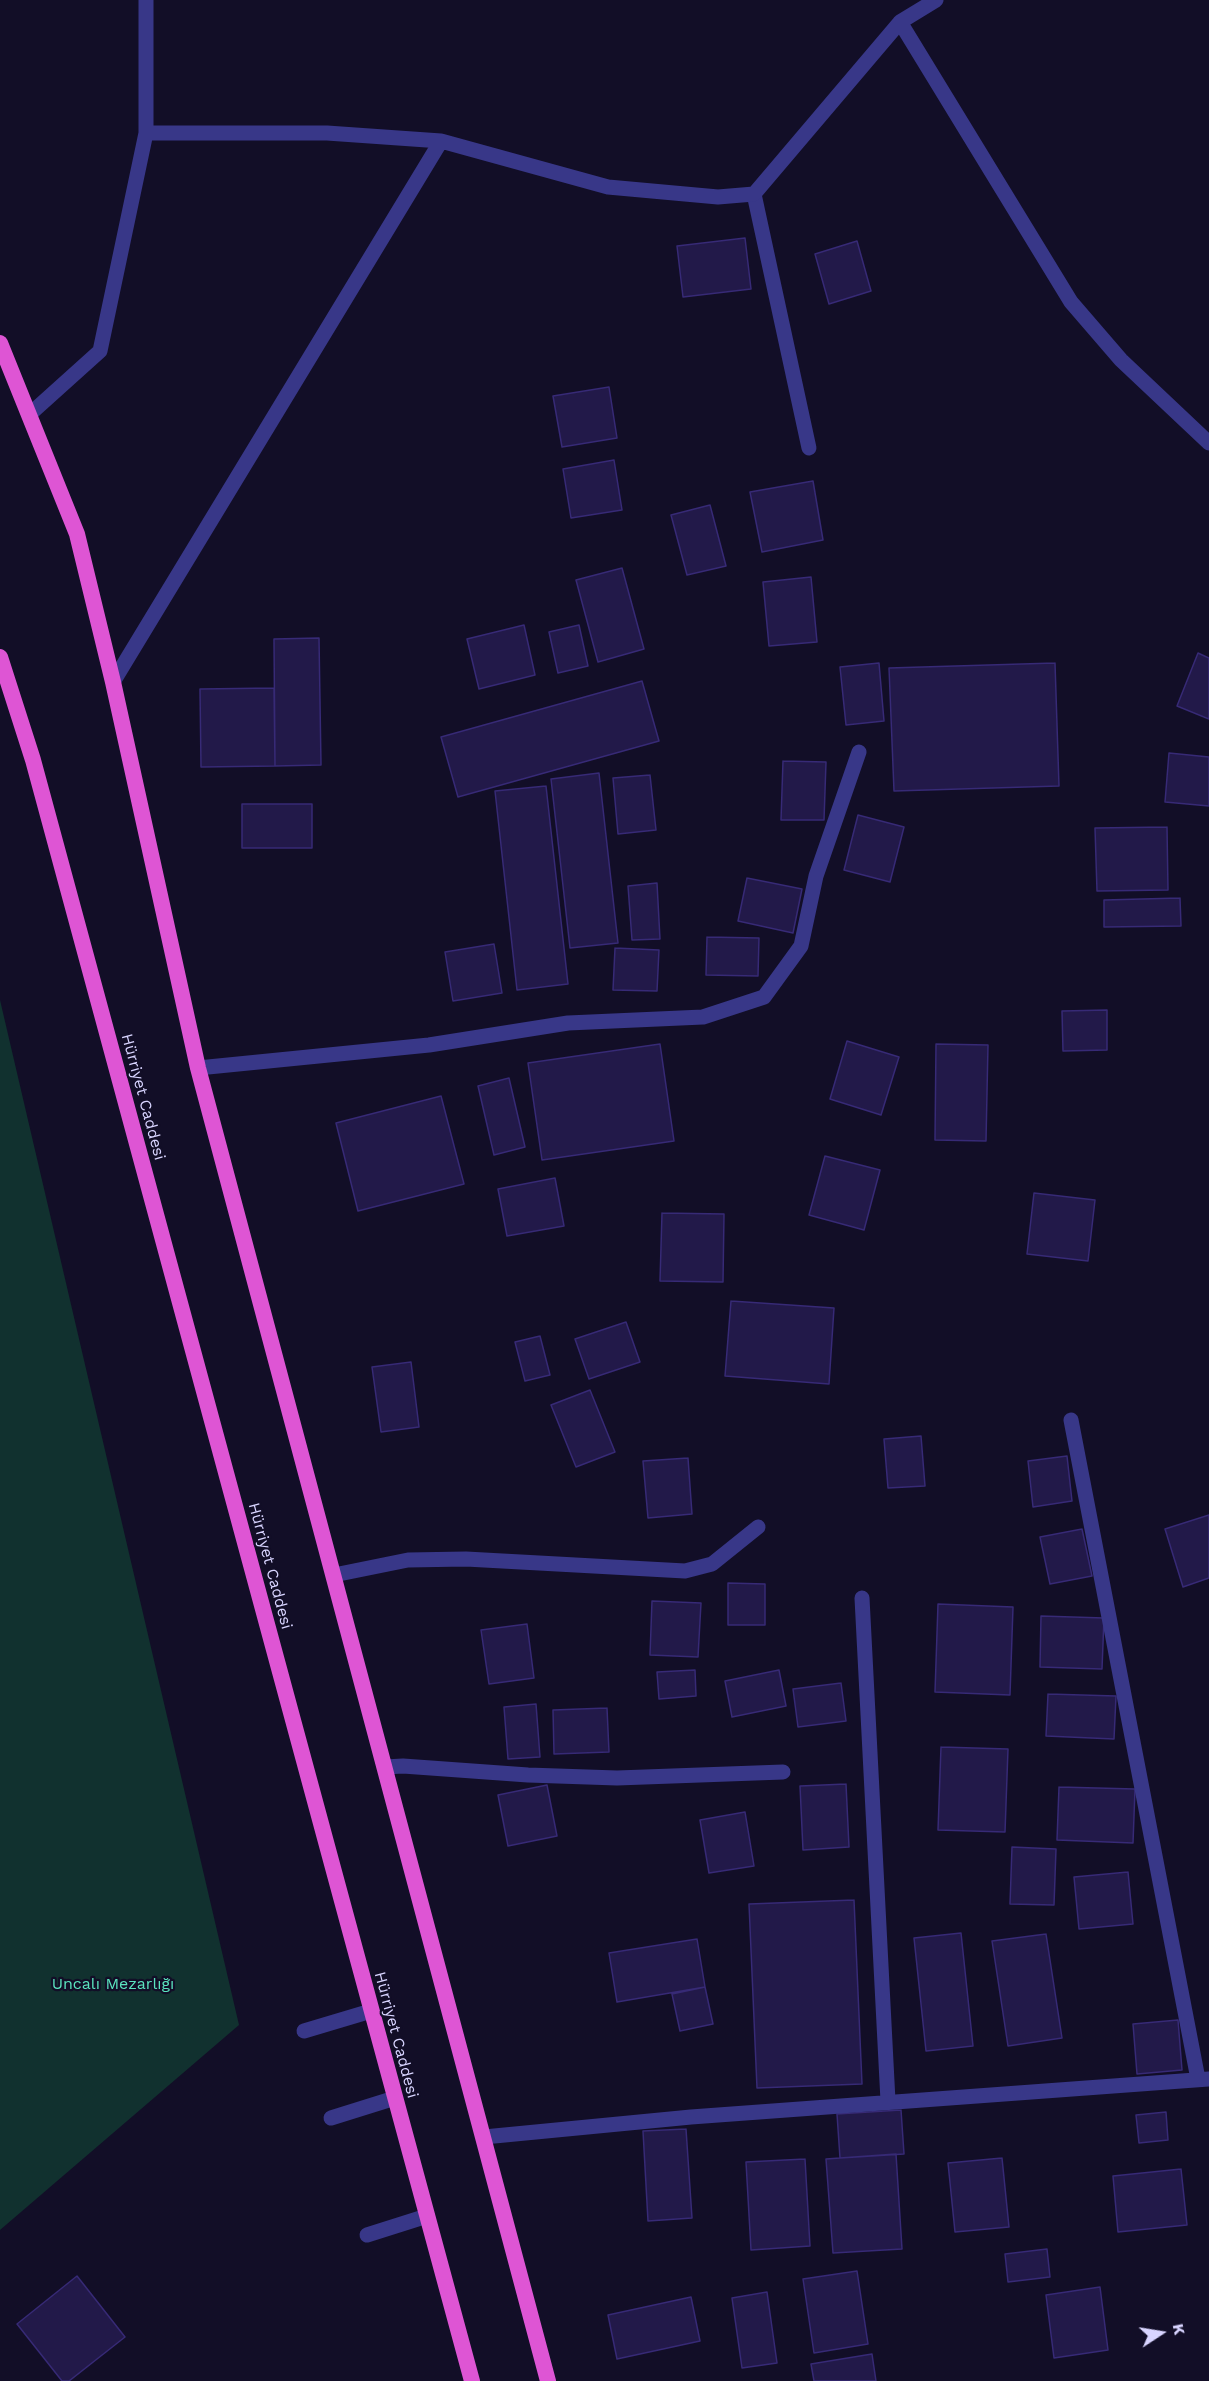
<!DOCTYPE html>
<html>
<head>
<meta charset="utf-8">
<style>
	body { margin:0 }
	#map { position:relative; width:1209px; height:2381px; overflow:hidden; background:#120e27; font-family:"Work Sans",sans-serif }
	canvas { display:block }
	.north { position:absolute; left:1131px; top:2303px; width:60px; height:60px; -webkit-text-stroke:4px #120e27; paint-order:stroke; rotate:78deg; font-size:16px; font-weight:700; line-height:24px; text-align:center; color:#d8d4ff }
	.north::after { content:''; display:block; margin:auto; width:21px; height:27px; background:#d8d4ff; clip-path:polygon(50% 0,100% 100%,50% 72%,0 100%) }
</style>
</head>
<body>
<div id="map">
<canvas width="1209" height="2381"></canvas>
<div class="north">K</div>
</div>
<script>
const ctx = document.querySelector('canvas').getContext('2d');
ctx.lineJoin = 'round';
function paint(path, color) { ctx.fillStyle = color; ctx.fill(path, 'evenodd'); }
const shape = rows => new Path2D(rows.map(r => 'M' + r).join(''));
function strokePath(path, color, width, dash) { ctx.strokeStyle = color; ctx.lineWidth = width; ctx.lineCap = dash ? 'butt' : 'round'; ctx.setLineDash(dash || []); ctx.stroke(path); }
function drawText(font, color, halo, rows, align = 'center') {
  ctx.font = font + ' "Work Sans",sans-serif'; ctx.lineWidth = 4.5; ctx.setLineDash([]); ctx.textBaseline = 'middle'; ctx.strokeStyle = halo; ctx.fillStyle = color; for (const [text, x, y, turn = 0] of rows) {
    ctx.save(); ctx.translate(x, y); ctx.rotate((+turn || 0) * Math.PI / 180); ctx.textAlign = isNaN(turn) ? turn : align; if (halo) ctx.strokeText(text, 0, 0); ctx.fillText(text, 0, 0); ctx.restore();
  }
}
paint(shape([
	[0,1000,239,2025,0,2230]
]), '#11312f');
const building = shape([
	[745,238,751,289,683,297,677,246,745,238],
	[857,241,871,291,829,304,815,254,857,241],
	[609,387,617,438,562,447,553,396,609,387],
	[614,460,622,510,571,518,563,469,614,460],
	[813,481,823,540,762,552,750,492,813,481],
	[710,505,726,566,687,575,671,515,710,505],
	[622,568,644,649,598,662,576,580,622,568],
	[811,577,817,642,769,646,763,582,811,577],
	[524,625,535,675,479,689,467,639,524,625],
	[579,625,588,666,558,673,549,632,579,625],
	[319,638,321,765,275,766,274,639,319,638],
	[1198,653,1209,658,1209,719,1177,706,1198,653],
	[879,663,884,721,846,725,840,667,879,663],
	[1055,663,1059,786,894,791,889,668,1055,663],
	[642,681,659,741,458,797,441,737,642,681],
	[274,688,275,766,201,767,200,689,274,688],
	[1169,753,1209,757,1209,806,1165,802,1169,753],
	[783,761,826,762,824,820,781,820,783,761],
	[599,773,618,943,570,948,551,779,599,773],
	[650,775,656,830,618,834,613,778,650,775],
	[546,786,568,984,517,990,495,791,546,786],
	[242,804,312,804,312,848,242,848,242,804],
	[858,815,904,827,890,882,844,870,858,815],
	[1167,827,1168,890,1097,891,1095,828,1167,827],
	[747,878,802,889,793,933,738,921,747,878],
	[657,883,660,939,632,940,628,886,657,883],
	[1180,898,1181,926,1104,927,1104,900,1180,898],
	[707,937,759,938,758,976,706,975,707,937],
	[494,944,502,993,453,1001,445,952,494,944],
	[615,948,659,950,657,991,613,990,615,948],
	[1107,1010,1107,1050,1063,1051,1062,1011,1107,1010],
	[847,1041,899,1057,881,1115,830,1099,847,1041],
	[660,1044,674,1141,542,1160,528,1063,660,1044],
	[936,1044,988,1045,986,1141,935,1140,936,1044],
	[509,1078,525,1147,494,1155,478,1086,509,1078],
	[441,1096,464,1184,358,1211,336,1123,441,1096],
	[825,1156,880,1170,864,1230,809,1215,825,1156],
	[555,1178,564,1226,507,1236,498,1189,555,1178],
	[1034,1193,1095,1200,1088,1261,1027,1254,1034,1193],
	[662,1213,724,1214,723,1282,660,1281,662,1213],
	[731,1301,834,1308,829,1384,725,1376,731,1301],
	[626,1322,640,1362,589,1379,575,1339,626,1322],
	[540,1336,550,1375,525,1381,515,1342,540,1336],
	[411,1362,419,1427,381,1432,372,1367,411,1362],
	[590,1390,615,1452,576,1467,551,1405,590,1390],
	[921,1436,925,1486,888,1488,884,1439,921,1436],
	[1067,1456,1072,1501,1033,1507,1028,1461,1067,1456],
	[688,1458,692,1514,648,1518,643,1461,688,1458],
	[1209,1515,1209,1578,1183,1587,1165,1529,1209,1515],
	[1082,1529,1092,1576,1050,1584,1040,1537,1082,1529],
	[728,1583,765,1584,765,1625,728,1625,728,1583],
	[652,1601,701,1603,698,1657,650,1655,652,1601],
	[938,1604,1013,1607,1010,1695,935,1692,938,1604],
	[1041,1616,1104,1618,1102,1669,1040,1667,1041,1616],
	[527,1624,534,1678,489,1684,481,1630,527,1624],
	[695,1670,696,1696,659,1699,657,1672,695,1670],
	[779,1670,786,1706,732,1717,725,1681,779,1670],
	[841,1683,846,1721,798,1727,793,1689,841,1683],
	[1048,1694,1116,1696,1114,1739,1046,1736,1048,1694],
	[536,1704,540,1757,508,1759,504,1707,536,1704],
	[607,1708,609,1752,554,1754,553,1710,607,1708],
	[941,1747,1008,1749,1005,1832,938,1830,941,1747],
	[846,1784,849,1847,803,1850,800,1786,846,1784],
	[547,1785,557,1836,508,1846,498,1795,547,1785],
	[1059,1787,1135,1789,1133,1843,1057,1840,1059,1787],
	[745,1812,754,1866,709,1873,700,1820,745,1812],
	[1012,1847,1056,1849,1054,1905,1010,1904,1012,1847],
	[1128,1872,1133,1924,1079,1929,1074,1877,1128,1872],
	[854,1900,862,2084,757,2088,749,1904,854,1900],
	[961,1933,973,2046,926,2051,914,1938,961,1933],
	[1046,1934,1062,2038,1008,2046,992,1941,1046,1934],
	[697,1939,705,1987,617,2002,609,1953,697,1939],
	[705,1987,713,2024,680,2031,672,1994,705,1987],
	[1178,2020,1182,2070,1137,2074,1133,2024,1178,2020],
	[901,2110,904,2154,840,2158,837,2114,901,2110],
	[1166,2112,1168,2140,1139,2143,1136,2115,1166,2112],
	[686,2129,692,2218,648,2221,643,2131,686,2129],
	[896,2154,902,2249,833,2253,826,2159,896,2154],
	[1002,2158,1009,2227,955,2232,948,2163,1002,2158],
	[805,2159,810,2246,751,2250,746,2162,805,2159],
	[1181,2169,1187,2225,1118,2232,1113,2176,1181,2169],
	[1047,2249,1050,2277,1008,2282,1005,2254,1047,2249],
	[857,2271,868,2344,814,2353,803,2279,857,2271],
	[77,2276,125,2337,69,2381,62,2381,17,2324,77,2276],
	[1100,2287,1108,2350,1054,2358,1046,2295,1100,2287],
	[767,2292,777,2363,742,2368,732,2298,767,2292],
	[691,2297,700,2341,617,2359,608,2315,691,2297],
	[872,2354,876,2381,814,2381,811,2364,872,2354]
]);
paint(building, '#221949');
strokePath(building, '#372a76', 1.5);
strokePath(shape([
	[754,194,809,448],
	[334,1575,408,1560,466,1559,685,1571,712,1564,758,1527],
	[385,1767,403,1766,528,1775,617,1778,783,1772],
	[304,2031,371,2011],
	[331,2118,395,2098],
	[367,2235,427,2216]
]), '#383788', 15);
strokePath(shape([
	[936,0,900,22,1071,302,1121,360,1209,443],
	[146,133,327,133,441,141,608,187,718,197,754,194,900,22],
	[30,414,100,351,146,133,146,0],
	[113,682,441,141],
	[198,1068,429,1045,568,1023,703,1017,764,997,801,946,816,876,859,752],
	[1071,1420,1198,2079],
	[862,1598,888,2101],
	[484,2137,691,2117,1209,2079]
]), '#383788', 15);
strokePath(shape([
	[0,343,77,534,113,682,198,1068,548,2381],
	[0,657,33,760,472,2381]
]), '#de55d4', 16);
drawText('16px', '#d8d4ff', '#120e27', [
	["Hürriyet Caddesi",143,1097,75],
	["Hürriyet Caddesi",270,1566,75],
	["Hürriyet Caddesi",396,2035,75]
]);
drawText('16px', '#5ae5bf', '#120e27', [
	["Uncalı Mezarlığı",113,1984]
]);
</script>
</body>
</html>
